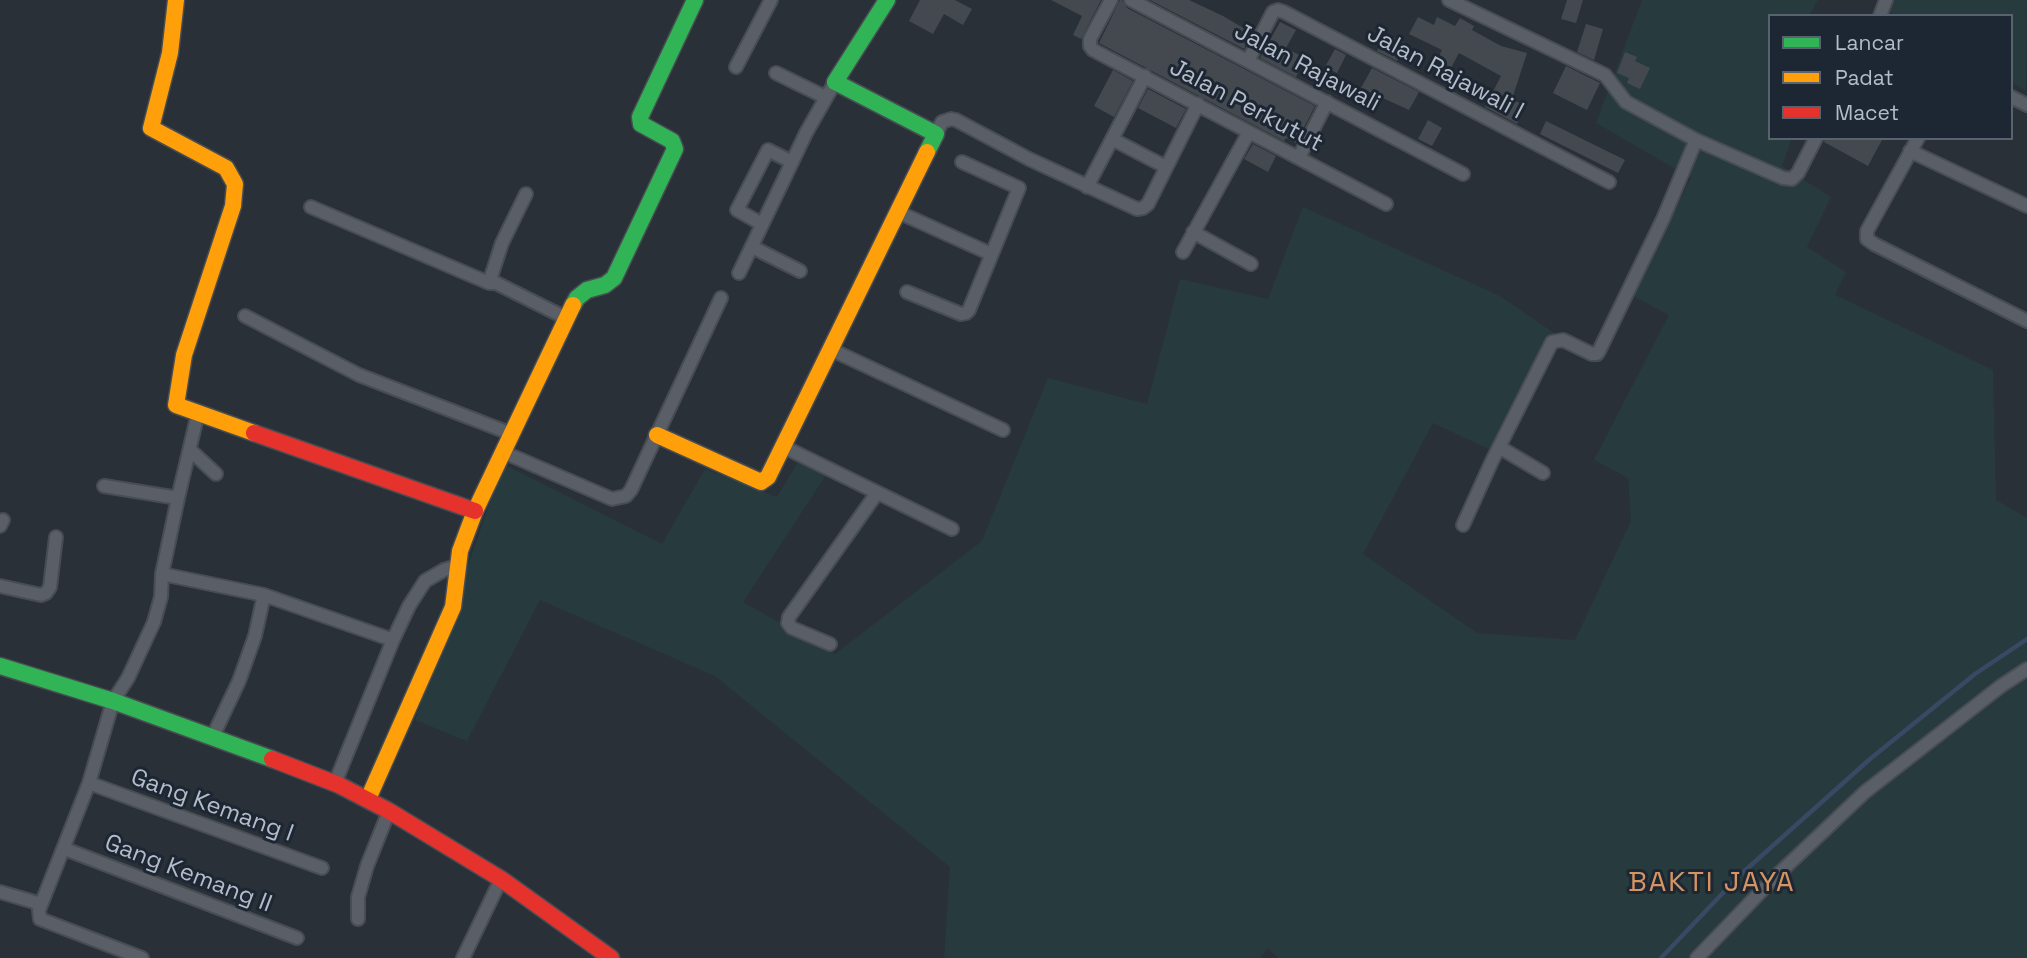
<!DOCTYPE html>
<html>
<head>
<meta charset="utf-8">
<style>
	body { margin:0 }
	#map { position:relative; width:2027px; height:958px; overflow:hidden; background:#2a3038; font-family:"Space Grotesk",sans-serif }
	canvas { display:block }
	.legend { position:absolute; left:1768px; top:14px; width:245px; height:126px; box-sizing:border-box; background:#1d2633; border:2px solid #59626f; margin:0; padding:9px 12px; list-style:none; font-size:21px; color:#b4bcc9 }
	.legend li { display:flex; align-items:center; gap:14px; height:35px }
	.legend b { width:35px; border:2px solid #59626f }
</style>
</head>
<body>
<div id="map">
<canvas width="2027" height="958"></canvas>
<ul class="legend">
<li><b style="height:9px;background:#30b455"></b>Lancar</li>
<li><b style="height:9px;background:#ff9f0a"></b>Padat</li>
<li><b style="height:9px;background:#e5322d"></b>Macet</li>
</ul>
</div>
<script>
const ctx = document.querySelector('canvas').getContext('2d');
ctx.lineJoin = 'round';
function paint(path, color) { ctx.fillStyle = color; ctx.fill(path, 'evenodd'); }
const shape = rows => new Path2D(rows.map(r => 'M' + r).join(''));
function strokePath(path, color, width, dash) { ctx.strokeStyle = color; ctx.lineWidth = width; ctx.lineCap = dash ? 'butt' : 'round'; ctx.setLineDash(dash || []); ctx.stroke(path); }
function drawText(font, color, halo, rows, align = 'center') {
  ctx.font = font + ' "Space Grotesk",sans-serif'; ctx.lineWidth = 6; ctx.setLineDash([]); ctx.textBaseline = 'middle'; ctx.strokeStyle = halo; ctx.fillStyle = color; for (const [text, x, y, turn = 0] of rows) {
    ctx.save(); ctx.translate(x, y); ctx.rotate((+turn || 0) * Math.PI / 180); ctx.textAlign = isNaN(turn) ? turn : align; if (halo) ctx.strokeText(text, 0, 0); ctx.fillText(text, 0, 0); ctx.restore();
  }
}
paint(shape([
	[1642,0,1818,0,1809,16,1770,16,1770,138,1792,138,1782,166,1831,197,1807,247,1846,272,1835,295,1993,370,1996,500,2027,518,2027,958,1278,958,1268,948,1260,958,944,958,950,867,715,676,540,600,467,741,415,720,503,464,662,544,705,469,777,497,798,462,826,475,743,602,835,654,982,541,1048,378,1147,404,1180,279,1268,299,1303,207,1500,296,1557,335,1497,453,1433,423,1363,554,1477,633,1575,640,1631,521,1628,478,1594,460,1669,315,1631,295,1691,178,1596,123],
	[1893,0,2027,0,2026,91,2011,82,2011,16,1895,16,1889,12]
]), '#273a3e');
strokePath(shape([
	[1661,958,1740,875,1870,759,1975,674,2027,639]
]), '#384963', 4.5);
paint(shape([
	[920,0,955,0,972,9,963,25,944,14,933,34,909,21],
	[1051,0,1101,0,1081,39,1073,35,1082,16],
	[1120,0,1122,0,1127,8,1315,106,1296,143,1286,138,1284,141,1099,43],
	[1150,0,1189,0,1223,16,1252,33,1244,49],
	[1567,0,1583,0,1576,23,1561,19],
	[1418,17,1434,25,1437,17,1455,26,1460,18,1474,26,1472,30,1501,46,1527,53,1512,99,1526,106,1517,124,1485,107,1501,76,1459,53,1451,68,1437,60,1442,50,1409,34],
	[1280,22,1296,30,1286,48,1305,58,1296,77,1260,58],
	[1586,24,1603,29,1594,60,1577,52],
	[1386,34,1406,43,1397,61,1377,51],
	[1335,49,1346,55,1337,73,1325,67],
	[1625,52,1637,57,1635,61,1650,68,1640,89,1627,83,1629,78,1617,73],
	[1566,66,1600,83,1587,110,1553,93],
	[1372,68,1419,92,1409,110,1361,88],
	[1113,70,1133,81,1114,117,1094,106],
	[1148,89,1186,109,1176,128,1138,108],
	[1428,120,1442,128,1432,146,1418,139],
	[1546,121,1625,160,1618,173,1540,134],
	[1825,138,1883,138,1868,166,1824,142],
	[1253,144,1276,156,1268,172,1244,159]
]), '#444950');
const street = shape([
	[1111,0,1090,39,1090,46,1093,50,1386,204],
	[1131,0,1463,174],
	[1449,0,1605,75,1626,102,1696,140,1783,178,1792,179,1798,173,1816,138],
	[1880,16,1886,0],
	[1248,61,1273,12,1278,10,1284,12,1609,182],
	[736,67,771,0],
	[776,73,825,97],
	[2011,97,2027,105],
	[936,134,942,122,951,119,956,120,1029,159,1137,209,1143,208,1148,204,1198,104],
	[1918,138,1867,231,1867,239,1874,244,2027,321],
	[1112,139,1166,167],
	[1910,151,2027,206],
	[1299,157,1327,102],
	[1087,187,1145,76],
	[526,194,502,243,489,283,496,283,566,318],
	[311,207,489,283],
	[898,212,991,254],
	[762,224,737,210,768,150,792,162],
	[1193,232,1251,264],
	[752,247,800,271],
	[1183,252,1249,132],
	[739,273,806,133,835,82],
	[907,292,961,314,966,313,969,310,1019,188,962,162],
	[245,316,359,375,512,434],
	[832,350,1003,430],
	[784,447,952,529],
	[1499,447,1543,473],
	[190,450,216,474],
	[503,452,612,499,626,496,631,490,721,298],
	[104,486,178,498],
	[1463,525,1492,461,1552,342,1563,340,1592,354,1597,354,1599,351,1663,219,1696,140],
	[0,526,3,520],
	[162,574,264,595,393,640,335,783],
	[0,586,41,595,46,593,50,587,56,537],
	[393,640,409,606,425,581,444,570,457,566],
	[830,644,792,628,788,623,789,617,877,493],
	[213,736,239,681,255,636,264,595],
	[89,783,322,868],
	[65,849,297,938],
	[0,892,41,904],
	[358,919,358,897,367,866,389,811],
	[142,958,40,919,39,910,89,783,113,701,128,678,154,622,161,597,162,574,178,498,198,413],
	[463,958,501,879],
	[1697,958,1772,880,1865,792,2001,686,2027,669]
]);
const fast = shape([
	[887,0,835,82,936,134,927,152],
	[573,305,577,298,587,290,605,285,614,278,675,149,672,141,641,124,640,117,695,0],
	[0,666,113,701,272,759]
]);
const slow = shape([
	[176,0,170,53,151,128,226,168,235,184,233,206,184,355,176,405,254,433],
	[657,435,761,482,768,477,927,152],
	[368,799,453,607,460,551,475,511,573,305]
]);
const jam = shape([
	[254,433,475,511],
	[272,759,339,785,389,811,501,879,611,958]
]);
strokePath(street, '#484c53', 16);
strokePath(fast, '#484c53', 19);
strokePath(slow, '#484c53', 19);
strokePath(jam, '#484c53', 19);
strokePath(street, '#5a5e66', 12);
strokePath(fast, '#30b455', 16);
strokePath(slow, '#ff9f0a', 16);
strokePath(jam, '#e5322d', 16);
drawText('24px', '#b4bcc9', '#1d2633', [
	["Jalan Rajawali",1307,68,28],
	["Jalan Rajawali I",1445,73,28],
	["Jalan Perkutut",1246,106,28],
	["Gang Kemang I",212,806,20],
	["Gang Kemang II",188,874,21]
]);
ctx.letterSpacing = '2px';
drawText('28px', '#d59563', '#1d2633', [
	["BAKTI JAYA",1712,883]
]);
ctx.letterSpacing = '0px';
</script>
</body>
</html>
